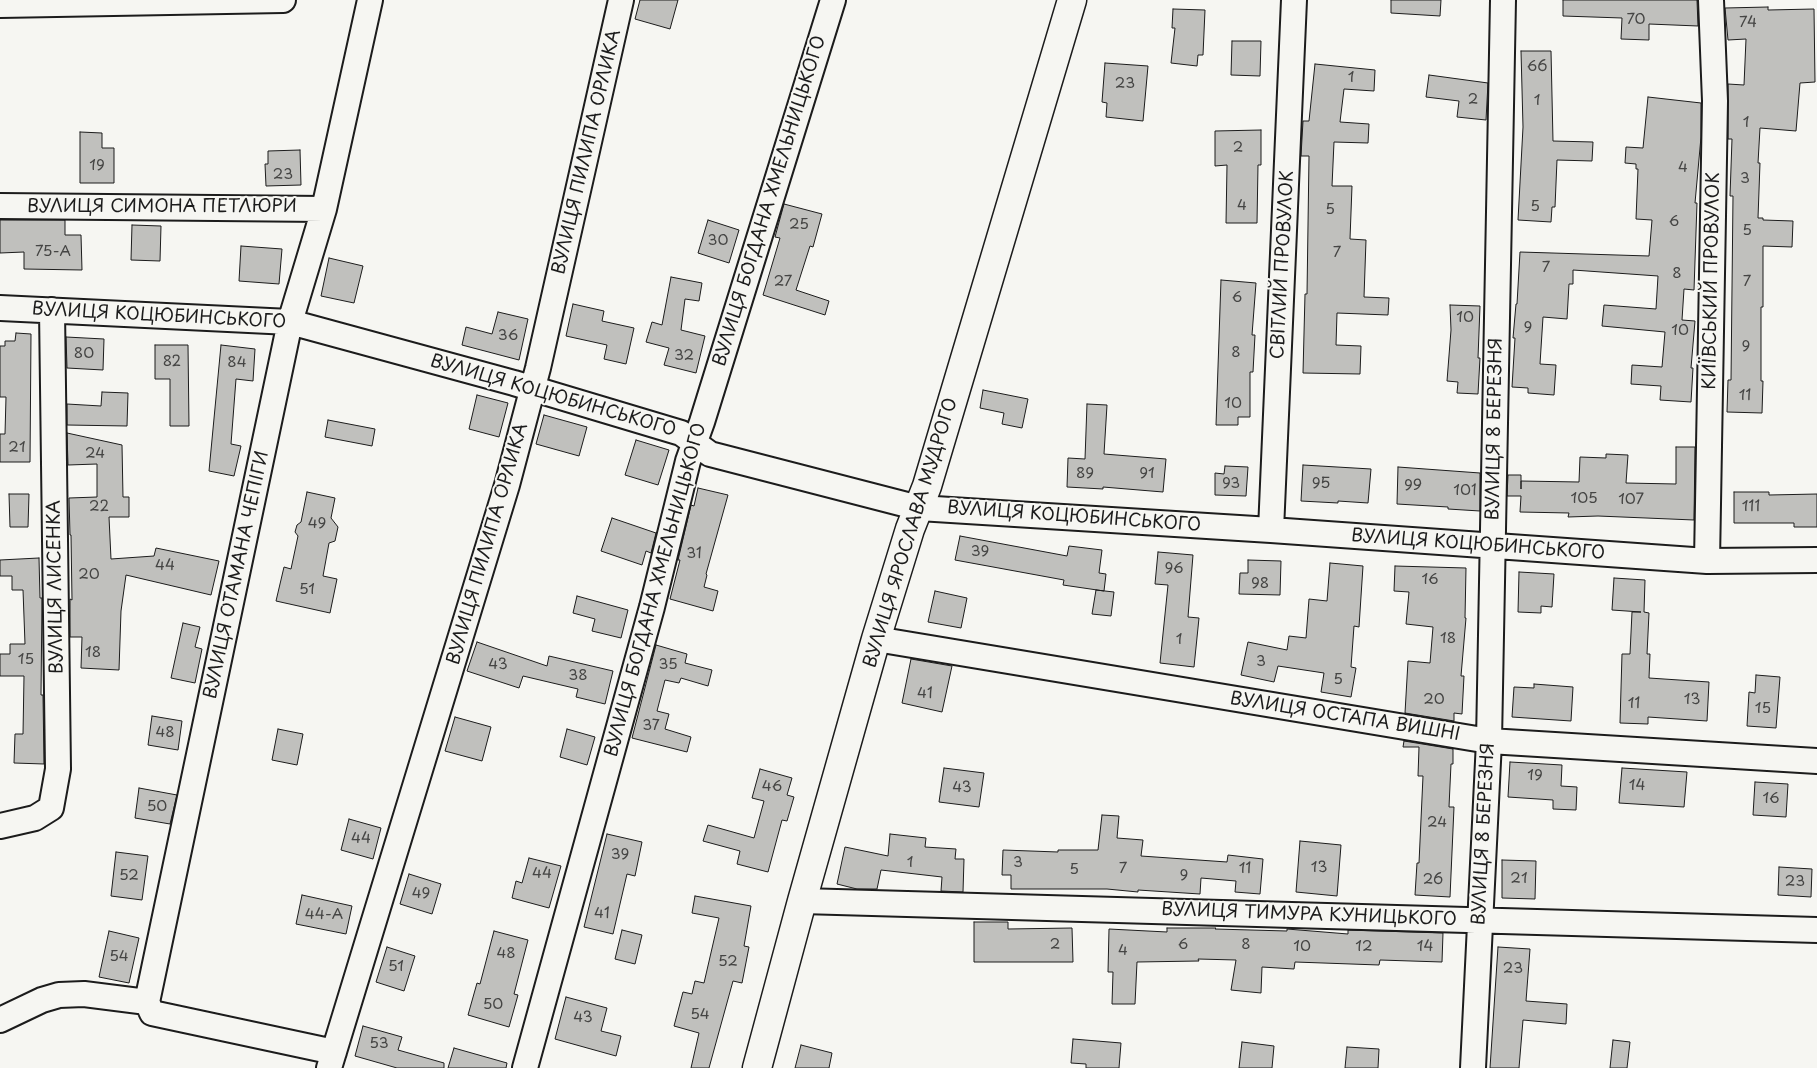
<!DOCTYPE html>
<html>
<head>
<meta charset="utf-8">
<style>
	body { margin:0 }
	canvas { display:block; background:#f6f6f2 }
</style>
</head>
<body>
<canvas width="1817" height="1068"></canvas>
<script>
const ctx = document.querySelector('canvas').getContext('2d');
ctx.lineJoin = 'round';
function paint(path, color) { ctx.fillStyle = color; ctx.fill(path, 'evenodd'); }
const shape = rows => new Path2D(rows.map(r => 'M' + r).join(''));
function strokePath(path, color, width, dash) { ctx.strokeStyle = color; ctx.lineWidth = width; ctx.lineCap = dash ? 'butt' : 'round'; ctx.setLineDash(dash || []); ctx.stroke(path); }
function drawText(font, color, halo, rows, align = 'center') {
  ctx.font = font + ' "Playpen Sans",sans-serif'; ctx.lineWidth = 4; ctx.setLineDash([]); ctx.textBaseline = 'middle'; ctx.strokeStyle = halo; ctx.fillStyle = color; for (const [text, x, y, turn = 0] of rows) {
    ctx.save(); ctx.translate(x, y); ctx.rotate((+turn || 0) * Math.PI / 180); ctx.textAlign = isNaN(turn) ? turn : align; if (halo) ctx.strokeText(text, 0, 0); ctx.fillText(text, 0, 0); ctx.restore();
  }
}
const building = shape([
	[640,0,678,0,670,29,635,19,640,0],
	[1391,0,1441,0,1440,16,1391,13,1391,0],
	[1563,0,1697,0,1698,26,1649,24,1649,40,1621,39,1622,18,1563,16,1563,0],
	[1768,7,1768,10,1814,9,1815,82,1800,83,1796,131,1760,128,1758,163,1760,163,1758,218,1763,218,1763,220,1793,221,1792,247,1763,246,1763,307,1761,307,1761,381,1763,381,1762,413,1727,412,1728,380,1731,380,1733,196,1730,196,1732,139,1728,139,1728,84,1744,85,1746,39,1728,40,1725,8,1768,7],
	[1173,9,1205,10,1203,55,1198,55,1197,66,1171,63,1175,28,1172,28,1173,9],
	[1232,41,1261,41,1260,76,1231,75,1232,41],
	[1521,51,1551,51,1553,141,1593,142,1592,161,1557,160,1555,207,1552,207,1551,222,1518,220,1523,127,1521,51],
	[1105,63,1148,66,1143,121,1106,117,1107,103,1102,102,1105,63],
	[1315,64,1375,70,1374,91,1344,89,1340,122,1369,124,1368,143,1334,142,1332,186,1352,186,1350,239,1366,240,1364,297,1389,298,1388,315,1337,313,1336,345,1361,346,1360,374,1303,373,1305,294,1307,294,1309,156,1301,156,1303,121,1309,121,1315,64],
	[1429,75,1488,83,1486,120,1457,117,1459,101,1426,97,1429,75],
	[1648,97,1701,103,1701,137,1695,203,1697,203,1694,290,1684,289,1682,320,1695,321,1691,368,1693,368,1691,402,1660,400,1661,386,1631,384,1632,365,1662,367,1665,332,1602,326,1604,305,1656,309,1658,276,1573,270,1573,284,1569,284,1567,319,1543,317,1540,364,1556,365,1554,395,1528,393,1528,388,1512,387,1515,338,1513,338,1516,304,1517,304,1520,252,1649,256,1652,220,1636,219,1638,169,1636,169,1636,164,1625,163,1626,147,1643,148,1648,97],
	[1261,130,1261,165,1258,165,1257,223,1226,223,1227,165,1215,166,1215,131,1261,130],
	[80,132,102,133,102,148,114,148,114,183,80,183,80,132],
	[300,150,301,185,266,186,265,164,268,164,268,151,300,150],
	[784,204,822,214,813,247,810,246,796,290,829,301,825,315,763,295,780,238,775,237,784,204],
	[0,220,65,220,65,235,81,235,82,270,24,269,24,252,0,253,0,220],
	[708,220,739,230,729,263,698,253,708,220],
	[132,225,161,226,160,261,131,260,132,225],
	[241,246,282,249,279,284,239,281,241,246],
	[329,258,363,266,354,303,321,296,329,258],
	[671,277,702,283,699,301,685,299,681,330,705,336,696,373,664,365,669,348,646,342,652,322,662,325,671,277],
	[1221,280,1256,283,1252,335,1255,335,1253,372,1250,372,1250,417,1238,417,1238,425,1216,425,1221,280],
	[573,304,604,311,602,321,634,328,626,364,604,359,607,345,566,336,573,304],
	[1450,305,1480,306,1478,358,1480,358,1478,394,1457,393,1458,382,1447,381,1451,330,1450,305],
	[498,312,528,319,519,360,462,345,466,327,492,334,498,312],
	[16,333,31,334,30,462,0,462,0,434,5,434,6,397,0,397,0,346,5,346,5,341,15,341,16,333],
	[66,337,104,339,103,370,67,368,66,337],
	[155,345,188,345,189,426,170,426,170,379,155,379,155,345],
	[221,345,255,349,253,381,236,379,231,444,241,446,234,476,209,471,221,345],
	[983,390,1028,399,1022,428,1002,424,1004,413,980,408,983,390],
	[102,392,128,393,127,426,67,425,67,404,101,406,102,392],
	[477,395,508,403,499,437,469,429,477,395],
	[1087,404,1107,405,1104,454,1166,459,1163,492,1103,487,1103,489,1067,487,1068,458,1085,459,1087,404],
	[544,415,587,427,579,456,536,444,544,415],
	[328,420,375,429,372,446,325,437,328,420],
	[67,433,122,445,123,497,129,497,129,517,109,517,111,559,154,556,156,548,219,561,211,595,126,575,121,611,119,670,81,668,82,637,70,637,70,599,72,600,71,535,70,535,69,498,97,497,97,464,68,465,67,433],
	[636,440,669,450,658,485,625,475,636,440],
	[1676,447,1695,447,1694,520,1598,516,1568,517,1569,513,1520,512,1521,496,1507,496,1508,475,1521,475,1521,489,1521,481,1579,482,1580,457,1606,458,1606,454,1628,455,1626,483,1676,484,1676,447],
	[1303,465,1371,469,1368,503,1338,501,1338,503,1301,501,1303,465],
	[1225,466,1248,467,1246,496,1215,495,1215,473,1224,474,1225,466],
	[1398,467,1480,473,1480,511,1448,509,1448,507,1397,504,1398,467],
	[698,488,728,495,706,574,707,575,704,587,718,591,713,611,670,599,680,560,678,560,691,505,694,506,698,488],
	[307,492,335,498,331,518,338,527,335,541,329,543,323,576,337,579,330,613,276,601,284,567,291,569,298,536,295,532,297,525,301,522,307,492],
	[1734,492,1769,492,1769,495,1817,494,1817,527,1794,527,1794,523,1734,523,1734,492],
	[9,494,29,494,28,527,10,527,9,494],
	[612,518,656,533,651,553,646,551,642,565,601,551,612,518],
	[960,536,1067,556,1069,546,1102,550,1099,573,1106,574,1104,591,1063,585,1064,580,955,560,960,536],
	[1158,552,1193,555,1188,617,1199,618,1194,667,1160,663,1168,585,1155,584,1158,552],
	[39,558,40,598,42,598,41,695,43,695,44,764,14,763,15,734,23,734,24,676,0,676,0,654,10,654,10,644,25,644,23,590,12,590,12,576,0,576,0,560,39,558],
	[1248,560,1281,561,1280,595,1239,594,1240,573,1248,573,1248,560],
	[1330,563,1363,566,1359,627,1354,626,1351,667,1356,668,1351,697,1321,692,1324,673,1278,666,1274,682,1241,675,1248,642,1287,650,1289,636,1306,638,1309,599,1327,601,1330,563],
	[1395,566,1466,568,1465,618,1466,618,1461,676,1464,676,1462,714,1454,713,1454,721,1405,713,1408,661,1430,663,1433,627,1406,624,1409,592,1394,591,1395,566],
	[1519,572,1554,574,1552,607,1541,606,1541,613,1518,612,1519,572],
	[1614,578,1645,580,1644,612,1649,613,1647,654,1650,654,1649,678,1709,682,1707,721,1648,717,1648,724,1620,723,1622,654,1630,654,1632,612,1641,612,1612,610,1614,578],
	[1096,590,1114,592,1111,616,1092,614,1096,590],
	[935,591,967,598,961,628,928,622,935,591],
	[577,596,628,610,621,638,592,631,595,619,573,613,577,596],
	[183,623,200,627,195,647,202,649,195,683,171,678,183,623],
	[477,642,547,666,549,656,613,671,605,704,576,697,578,689,523,676,519,688,467,671,477,642],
	[656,645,687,654,685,663,712,670,708,686,681,678,679,683,665,680,657,711,669,714,665,729,691,737,687,752,632,738,656,645],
	[911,659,952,666,942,712,902,703,911,659],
	[1756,675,1780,677,1776,728,1747,726,1749,692,1755,693,1756,675],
	[1534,684,1573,687,1571,721,1512,717,1514,687,1534,688,1534,684],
	[152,716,182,721,178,750,148,745,152,716],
	[455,717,491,727,482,761,445,751,455,717],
	[278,729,303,734,297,765,272,760,278,729],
	[567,729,595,737,587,765,560,757,567,729],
	[1404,741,1453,749,1453,764,1451,764,1449,807,1454,807,1450,897,1415,895,1417,863,1419,863,1423,776,1418,776,1419,747,1403,747,1404,741],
	[1510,762,1562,765,1561,786,1577,787,1576,810,1553,809,1553,800,1508,797,1510,762],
	[944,768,984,773,979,807,939,802,944,768],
	[1622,768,1687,772,1684,807,1619,803,1622,768],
	[760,769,792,778,787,795,794,797,787,821,782,820,768,872,737,864,740,851,703,841,708,825,754,838,764,801,752,798,760,769],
	[1755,782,1788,784,1786,817,1753,815,1755,782],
	[139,788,177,795,170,824,135,818,139,788],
	[1102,815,1119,816,1117,838,1143,840,1141,856,1227,862,1228,855,1263,859,1260,894,1235,892,1236,881,1201,878,1200,894,1138,890,1138,892,1107,889,1011,889,1011,875,1002,875,1003,850,1058,852,1058,850,1098,850,1102,815],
	[349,819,381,828,373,859,341,850,349,819],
	[607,834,642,842,635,876,627,874,613,934,584,927,607,834],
	[890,834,926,838,925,847,956,849,955,859,964,859,963,892,941,891,942,877,881,870,877,889,857,889,837,884,845,847,888,856,890,834],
	[1300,841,1341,845,1337,896,1296,892,1300,841],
	[116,852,148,856,142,900,111,896,116,852],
	[529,858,561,866,549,908,512,898,516,881,522,883,529,858],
	[1502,860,1536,861,1535,899,1502,898,1502,860],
	[1779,867,1812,869,1811,897,1778,895,1779,867],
	[409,874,441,884,432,914,400,904,409,874],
	[302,895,352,906,346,934,296,924,302,895],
	[695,896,751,906,744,946,749,947,742,983,733,981,709,1068,691,1068,699,1033,674,1026,683,992,692,994,695,981,704,983,719,918,692,913,695,896],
	[974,922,1008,922,1008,929,1072,928,1073,962,974,962,974,922],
	[1167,928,1216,928,1215,929,1287,931,1287,929,1348,934,1348,930,1443,933,1442,962,1380,960,1379,965,1295,962,1294,969,1262,967,1261,993,1231,990,1236,960,1198,959,1199,961,1137,962,1135,1004,1112,1004,1113,972,1108,972,1109,929,1167,932,1167,928],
	[622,930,642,935,635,964,615,959,622,930],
	[109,931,139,938,129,983,99,977,109,931],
	[494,931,528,940,514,994,518,995,509,1027,468,1015,477,983,480,984,494,931],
	[387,947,415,956,404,991,376,982,387,947],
	[1498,947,1530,949,1526,1001,1567,1004,1566,1024,1523,1020,1519,1068,1490,1068,1498,947],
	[566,997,607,1008,601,1031,621,1036,616,1056,555,1039,566,997],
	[363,1026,402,1037,398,1050,444,1063,444,1068,397,1068,355,1056,363,1026],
	[1073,1039,1121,1043,1119,1068,1086,1068,1086,1064,1071,1063,1073,1039],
	[1613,1040,1630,1042,1627,1068,1610,1068,1613,1040],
	[1242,1042,1274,1046,1272,1068,1239,1068,1242,1042],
	[801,1045,832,1053,829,1068,795,1068,801,1045],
	[1347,1047,1379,1049,1378,1068,1345,1068,1347,1047],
	[454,1048,507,1063,506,1068,448,1068,454,1048]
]);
paint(building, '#c0c0bd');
strokePath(building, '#1c1c1c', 1);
const street = shape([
	[0,5,283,0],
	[0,206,324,209],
	[0,308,290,322,514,383,681,433,710,454,919,508,1271,530,1707,561,1817,560],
	[1271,530,1294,0],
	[1707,561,1715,101,1711,0],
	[876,639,1489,741,1817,761],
	[0,826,35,818,51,808,58,769,52,310],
	[802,901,1817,930],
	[147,1002,290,322,324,209,370,0],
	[147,1002,152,1013,334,1052],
	[0,1020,42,1000,59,995,84,994,147,1002],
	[329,1068,507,485,538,368,621,0],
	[525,1068,652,607,688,461,702,422,833,0],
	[1473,1068,1489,741,1503,0]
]);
const secondary = shape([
	[757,1068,802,901,876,639,910,529,927,486,1072,0]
]);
strokePath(street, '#1c1c1c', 28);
strokePath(secondary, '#1c1c1c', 31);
strokePath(street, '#f6f6f2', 24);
strokePath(secondary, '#f6f6f2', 28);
drawText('15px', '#454544', null, [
	["70",1636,20],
	["74",1748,23],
	["66",1537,67],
	["1",1351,78],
	["23",1125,84],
	["2",1473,100],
	["1",1537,101],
	["1",1746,123],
	["2",1238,148],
	["19",97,166],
	["4",1683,168],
	["23",283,175],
	["3",1745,179],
	["4",1242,206],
	["5",1535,207],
	["5",1330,210],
	["6",1674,222],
	["25",799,225],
	["5",1747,231],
	["30",718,241],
	["75-А",53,252],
	["7",1337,253],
	["7",1546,268],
	["8",1677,274],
	["27",783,282],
	["7",1747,282],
	["6",1237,298],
	["10",1465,318],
	["9",1528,328],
	["10",1680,331],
	["36",508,336],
	["9",1746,347],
	["8",1236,353],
	["80",84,354],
	["32",684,356],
	["82",172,362],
	["84",237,363],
	["11",1745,396],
	["10",1233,404],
	["21",17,448],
	["24",95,454],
	["89",1085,474],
	["91",1147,474],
	["93",1231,484],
	["95",1321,484],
	["99",1413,486],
	["101",1465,491],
	["105",1584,499],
	["107",1631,500],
	["22",99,507],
	["111",1751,507],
	["49",317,524],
	["39",980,552],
	["31",694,554],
	["44",165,566],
	["96",1174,569],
	["20",89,575],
	["16",1430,580],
	["98",1260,584],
	["51",307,590],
	["18",1448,639],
	["1",1179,640],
	["18",93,653],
	["15",26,660],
	["3",1261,662],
	["43",498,665],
	["35",668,665],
	["38",578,676],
	["5",1338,680],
	["41",925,694],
	["20",1434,700],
	["13",1692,700],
	["11",1634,704],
	["15",1763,709],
	["37",651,726],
	["48",165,733],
	["19",1535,776],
	["14",1637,786],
	["46",772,787],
	["43",962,788],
	["16",1771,799],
	["50",157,807],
	["24",1437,823],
	["44",361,839],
	["39",620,855],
	["1",910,863],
	["3",1018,863],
	["13",1319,868],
	["7",1123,869],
	["11",1245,869],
	["5",1074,870],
	["44",542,874],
	["52",129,876],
	["9",1184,876],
	["21",1519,879],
	["26",1433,880],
	["23",1795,882],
	["49",421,894],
	["41",602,914],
	["44-А",324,915],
	["2",1055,945],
	["6",1183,945],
	["8",1246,945],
	["10",1302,947],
	["12",1364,947],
	["14",1425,947],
	["4",1123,951],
	["48",506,954],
	["54",119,957],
	["52",728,962],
	["51",396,967],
	["23",1513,969],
	["50",493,1005],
	["54",700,1015],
	["43",583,1018],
	["53",379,1044]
]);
drawText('18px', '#1c1c1c', '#f6f6f2', [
	["ВУЛИЦЯ ПИЛИПА ОРЛИКА",587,152,-77],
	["ВУЛИЦЯ БОГДАНА ХМЕЛЬНИЦЬКОГО",770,201,-73],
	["ВУЛИЦЯ СИМОНА ПЕТЛЮРИ",162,207],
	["СВІТЛИЙ ПРОВУЛОК",1283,265,-87],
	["КИЇВСЬКИЙ ПРОВУЛОК",1712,281,-89],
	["ВУЛИЦЯ КОЦЮБИНСЬКОГО",159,316,3],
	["ВУЛИЦЯ КОЦЮБИНСЬКОГО",553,396,16],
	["ВУЛИЦЯ 8 БЕРЕЗНЯ",1495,429,-89],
	["ВУЛИЦЯ КОЦЮБИНСЬКОГО",1074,517,4],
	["ВУЛИЦЯ ЯРОСЛАВА МУДРОГО",911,533,-73],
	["ВУЛИЦЯ ПИЛИПА ОРЛИКА",488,544,-74],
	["ВУЛИЦЯ КОЦЮБИНСЬКОГО",1478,545,4],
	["ВУЛИЦЯ ОТАМАНА ЧЕПІГИ",237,575,-78],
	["ВУЛИЦЯ ЛИСЕНКА",56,587,-91],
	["ВУЛИЦЯ БОГДАНА ХМЕЛЬНИЦЬКОГО",656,590,-75],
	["ВУЛИЦЯ ОСТАПА ВИШНІ",1345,717,9],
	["ВУЛИЦЯ 8 БЕРЕЗНЯ",1484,834,-87],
	["ВУЛИЦЯ ТИМУРА КУНИЦЬКОГО",1309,915,2]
]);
</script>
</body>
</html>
